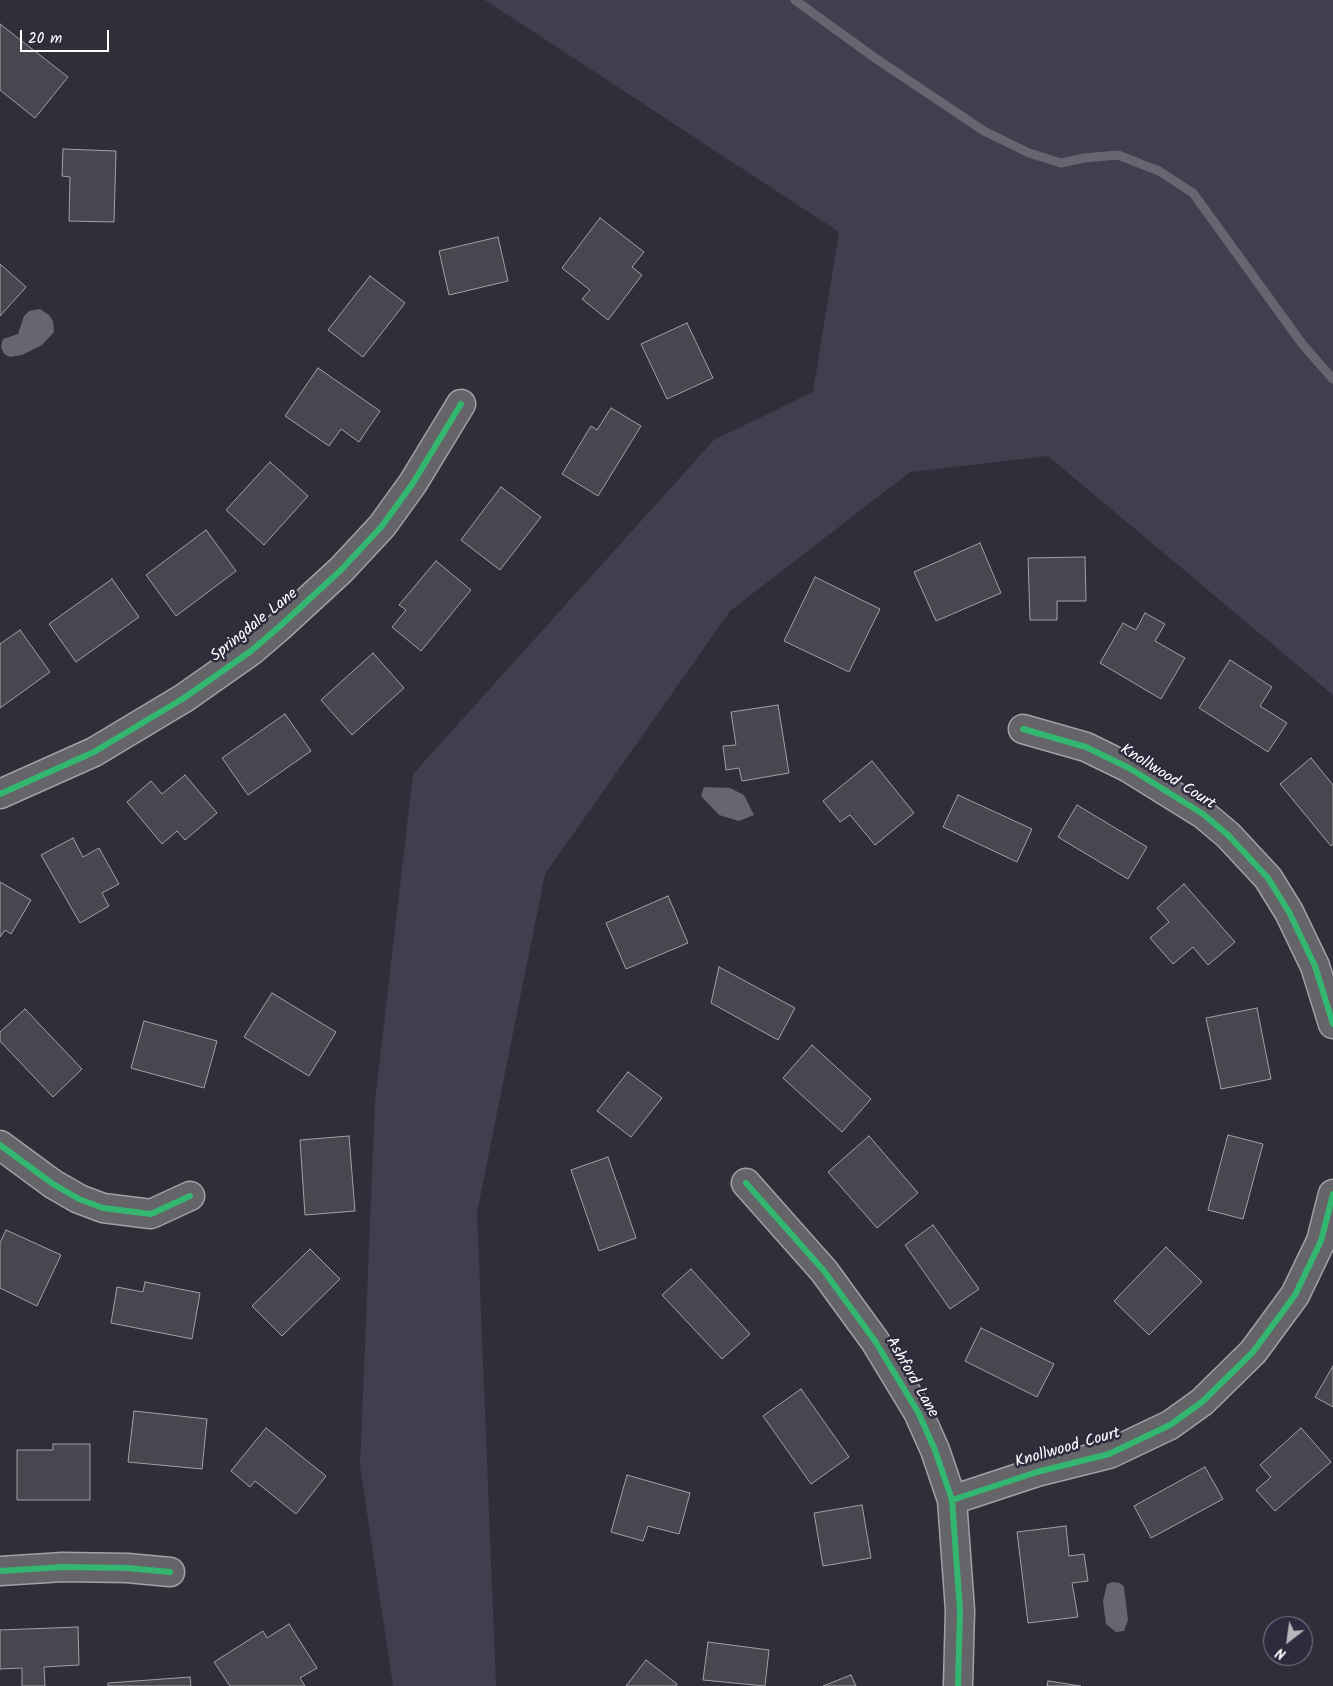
<!DOCTYPE html>
<html>
<head>
<meta charset="utf-8">
<style>
	body { margin:0 }
	#map { position:relative; width:1333px; height:1686px; overflow:hidden; background:#312e39; font-family:Kalam,sans-serif }
	canvas { display:block }
	.north { position:absolute; left:1263px; top:1616px; width:50px; height:50px; box-sizing:border-box; background:#2f2a3d; border:1px solid #827f8b; border-radius:50%; rotate:210deg; font-size:14px; font-weight:700; line-height:20px; text-align:center; color:#fff }
	.north::after { content:''; display:block; margin:auto; width:18px; height:22px; background:#b7b6ba; clip-path:polygon(50% 0,100% 100%,50% 72%,0 100%) }
	.scale { position:absolute; left:20px; top:30px; width:89px; height:22px; box-sizing:border-box; border:2px solid #fff; border-top:0; padding-left:6px; font-size:15px; line-height:18px; white-space:nowrap; color:#fff; -webkit-text-stroke:4px #2f2a3d; paint-order:stroke }
</style>
</head>
<body>
<div id="map">
<canvas width="1333" height="1686"></canvas>
<div class="north">N</div>
<div class="scale">20 m</div>
</div>
<script>
const ctx = document.querySelector('canvas').getContext('2d');
ctx.lineJoin = 'round';
function paint(path, color) { ctx.fillStyle = color; ctx.fill(path, 'evenodd'); }
const shape = rows => new Path2D(rows.map(r => 'M' + r).join(''));
function strokePath(path, color, width, dash) { ctx.strokeStyle = color; ctx.lineWidth = width; ctx.lineCap = dash ? 'butt' : 'round'; ctx.setLineDash(dash || []); ctx.stroke(path); }
function drawText(font, color, halo, rows, align = 'center') {
  ctx.font = font + ' Kalam,sans-serif'; ctx.lineWidth = 5; ctx.setLineDash([]); ctx.textBaseline = 'middle'; ctx.strokeStyle = halo; ctx.fillStyle = color; for (const [text, x, y, turn = 0] of rows) {
    ctx.save(); ctx.translate(x, y); ctx.rotate((+turn || 0) * Math.PI / 180); ctx.textAlign = isNaN(turn) ? turn : align; if (halo) ctx.strokeText(text, 0, 0); ctx.fillText(text, 0, 0); ctx.restore();
  }
}
paint(shape([
	[485,0,1333,0,1333,695,1048,456,910,472,730,611,545,874,477,1213,496,1686,393,1686,360,1466,375,1102,413,774,714,440,813,392,839,232]
]), '#433e4f');
paint(shape([
	[40,309,49,315,53,321,54,332,42,345,22,355,10,357,4,354,1,347,3,339,18,334,24,316,29,311],
	[704,787,730,788,744,795,754,815,739,821,719,815,701,796],
	[1113,1582,1120,1583,1124,1587,1128,1620,1124,1631,1116,1632,1106,1624,1103,1601,1107,1584]
]), '#686571');
strokePath(shape([
	[795,0,875,58,984,131,1029,153,1061,163,1084,158,1118,155,1159,171,1193,193,1303,345,1333,379]
]), '#686571', 9);
const building = shape([
	[0,24,68,77,35,118,0,90,0,24],
	[63,149,116,151,114,222,69,221,70,177,62,176,63,149],
	[600,218,644,252,632,267,642,275,608,320,582,299,590,290,562,268,600,218],
	[498,237,508,281,449,295,439,251,498,237],
	[0,264,26,287,0,316,0,264],
	[370,276,405,303,363,357,328,330,370,276],
	[687,323,713,378,667,399,641,344,687,323],
	[318,368,380,411,359,442,341,429,329,446,285,416,318,368],
	[611,408,641,426,598,496,562,474,591,426,597,430,611,408],
	[270,462,308,496,264,545,226,510,270,462],
	[501,487,541,517,500,570,461,540,501,487],
	[206,530,236,571,176,616,146,575,206,530],
	[980,543,1001,593,936,621,914,572,980,543],
	[1085,557,1086,601,1057,601,1057,620,1030,620,1028,558,1085,557],
	[436,561,471,590,421,651,392,627,406,610,399,605,436,561],
	[815,577,880,609,849,672,784,641,815,577],
	[112,579,139,617,76,662,49,624,112,579],
	[1145,613,1165,624,1155,641,1185,658,1161,699,1100,663,1123,623,1136,630,1145,613],
	[20,630,50,672,0,708,0,644,20,630],
	[373,653,404,688,352,735,321,700,373,653],
	[1230,660,1272,687,1260,706,1287,723,1268,752,1199,708,1230,660],
	[778,705,789,773,742,781,739,768,726,770,723,746,736,745,731,712,778,705],
	[285,714,311,751,248,795,222,758,285,714],
	[1311,758,1333,785,1333,844,1331,846,1280,784,1311,758],
	[872,761,914,813,875,845,850,815,840,822,823,801,872,761],
	[185,775,217,813,185,840,177,831,162,844,127,802,151,781,162,794,185,775],
	[958,795,1032,829,1017,862,943,827,958,795],
	[1077,805,1147,847,1128,879,1058,837,1077,805],
	[73,838,83,857,99,848,119,884,102,893,109,906,80,923,41,855,73,838],
	[0,882,31,900,11,934,5,930,0,937,0,882],
	[1184,884,1235,942,1208,965,1193,947,1173,964,1150,938,1169,922,1157,908,1184,884],
	[668,896,688,943,626,969,606,923,668,896],
	[719,967,795,1008,778,1040,711,1003,719,967],
	[272,993,336,1032,309,1076,244,1037,272,993],
	[1257,1008,1271,1079,1221,1089,1206,1018,1257,1008],
	[25,1009,82,1069,53,1097,0,1041,0,1032,25,1009],
	[144,1021,217,1041,204,1088,131,1068,144,1021],
	[812,1045,871,1099,842,1132,783,1078,812,1045],
	[628,1072,662,1098,631,1137,597,1111,628,1072],
	[1228,1135,1263,1144,1243,1219,1208,1210,1228,1135],
	[349,1136,355,1211,305,1215,300,1140,349,1136],
	[869,1136,918,1193,877,1228,828,1172,869,1136],
	[608,1157,636,1238,599,1251,571,1170,608,1157],
	[933,1225,979,1289,950,1309,905,1245,933,1225],
	[6,1230,61,1255,37,1306,0,1288,0,1243,6,1230],
	[1166,1247,1202,1282,1149,1335,1114,1301,1166,1247],
	[310,1249,340,1279,282,1336,252,1306,310,1249],
	[691,1269,750,1334,722,1359,662,1295,691,1269],
	[145,1282,200,1293,192,1339,111,1323,117,1287,143,1292,145,1282],
	[981,1328,1054,1364,1037,1397,965,1361,981,1328],
	[1333,1366,1333,1407,1315,1397,1333,1366],
	[801,1389,849,1457,811,1484,763,1416,801,1389],
	[134,1411,207,1419,202,1469,128,1462,134,1411],
	[266,1428,326,1476,296,1514,255,1481,250,1487,231,1471,266,1428],
	[1301,1428,1331,1462,1275,1511,1256,1490,1271,1477,1260,1465,1301,1428],
	[53,1444,90,1444,90,1500,17,1500,17,1450,53,1450,53,1444],
	[1205,1467,1223,1499,1151,1538,1134,1506,1205,1467],
	[627,1475,690,1493,679,1534,648,1526,643,1541,611,1532,627,1475],
	[862,1505,871,1558,823,1566,814,1513,862,1505],
	[1066,1526,1069,1556,1084,1554,1088,1581,1072,1583,1078,1617,1028,1623,1017,1532,1066,1526],
	[289,1624,317,1668,300,1678,305,1686,230,1686,214,1662,263,1631,267,1638,289,1624],
	[78,1627,79,1665,44,1667,45,1686,22,1686,22,1668,0,1669,0,1630,78,1627],
	[708,1642,769,1650,765,1686,703,1680,708,1642],
	[646,1660,677,1684,676,1686,626,1686,646,1660],
	[851,1675,856,1686,823,1686,851,1675],
	[190,1677,191,1686,108,1686,108,1683,190,1677],
	[1048,1681,1081,1686,1047,1686,1048,1681]
]);
paint(building, '#48464e');
strokePath(building, '#a2a1a6', 1);
const minor = shape([
	[1023,729,1086,747,1129,768,1203,814,1228,835,1268,878,1289,912,1315,966,1333,1024],
	[0,794,94,752,184,698,251,651,279,627,341,570,382,526,413,483,461,404],
	[0,1145,53,1184,79,1199,103,1208,151,1214,190,1196],
	[746,1183,824,1271,875,1341,918,1412,935,1450,952,1500,960,1610,958,1686],
	[952,1500,1037,1472,1109,1454,1170,1425,1202,1402,1253,1352,1295,1295,1321,1241,1333,1194],
	[0,1571,63,1567,127,1568,170,1572]
]);
strokePath(minor, '#a2a1a6', 31);
strokePath(minor, '#656469', 28);
strokePath(shape([
	[1023,729,1086,747,1129,768,1203,814,1228,835,1268,878,1289,912,1315,966,1333,1024],
	[0,794,94,752,184,698,251,651,279,627,341,570,382,526,413,483,461,404],
	[0,1145,53,1184,79,1199,103,1208,151,1214,190,1196],
	[746,1183,824,1271,875,1341,918,1412,935,1450,952,1500,960,1610,958,1686],
	[952,1500,1037,1472,1109,1454,1170,1425,1202,1402,1253,1352,1295,1295,1321,1241,1333,1194],
	[0,1571,63,1567,127,1568,170,1572]
]), '#33b770', 6);
drawText('16px', '#fff', '#2f2a3d', [
	["Springdale Lane",255,626,-39],
	["Knollwood Court",1167,778,32],
	["Ashford Lane",911,1378,60],
	["Knollwood Court",1068,1449,-16]
]);
</script>
</body>
</html>
